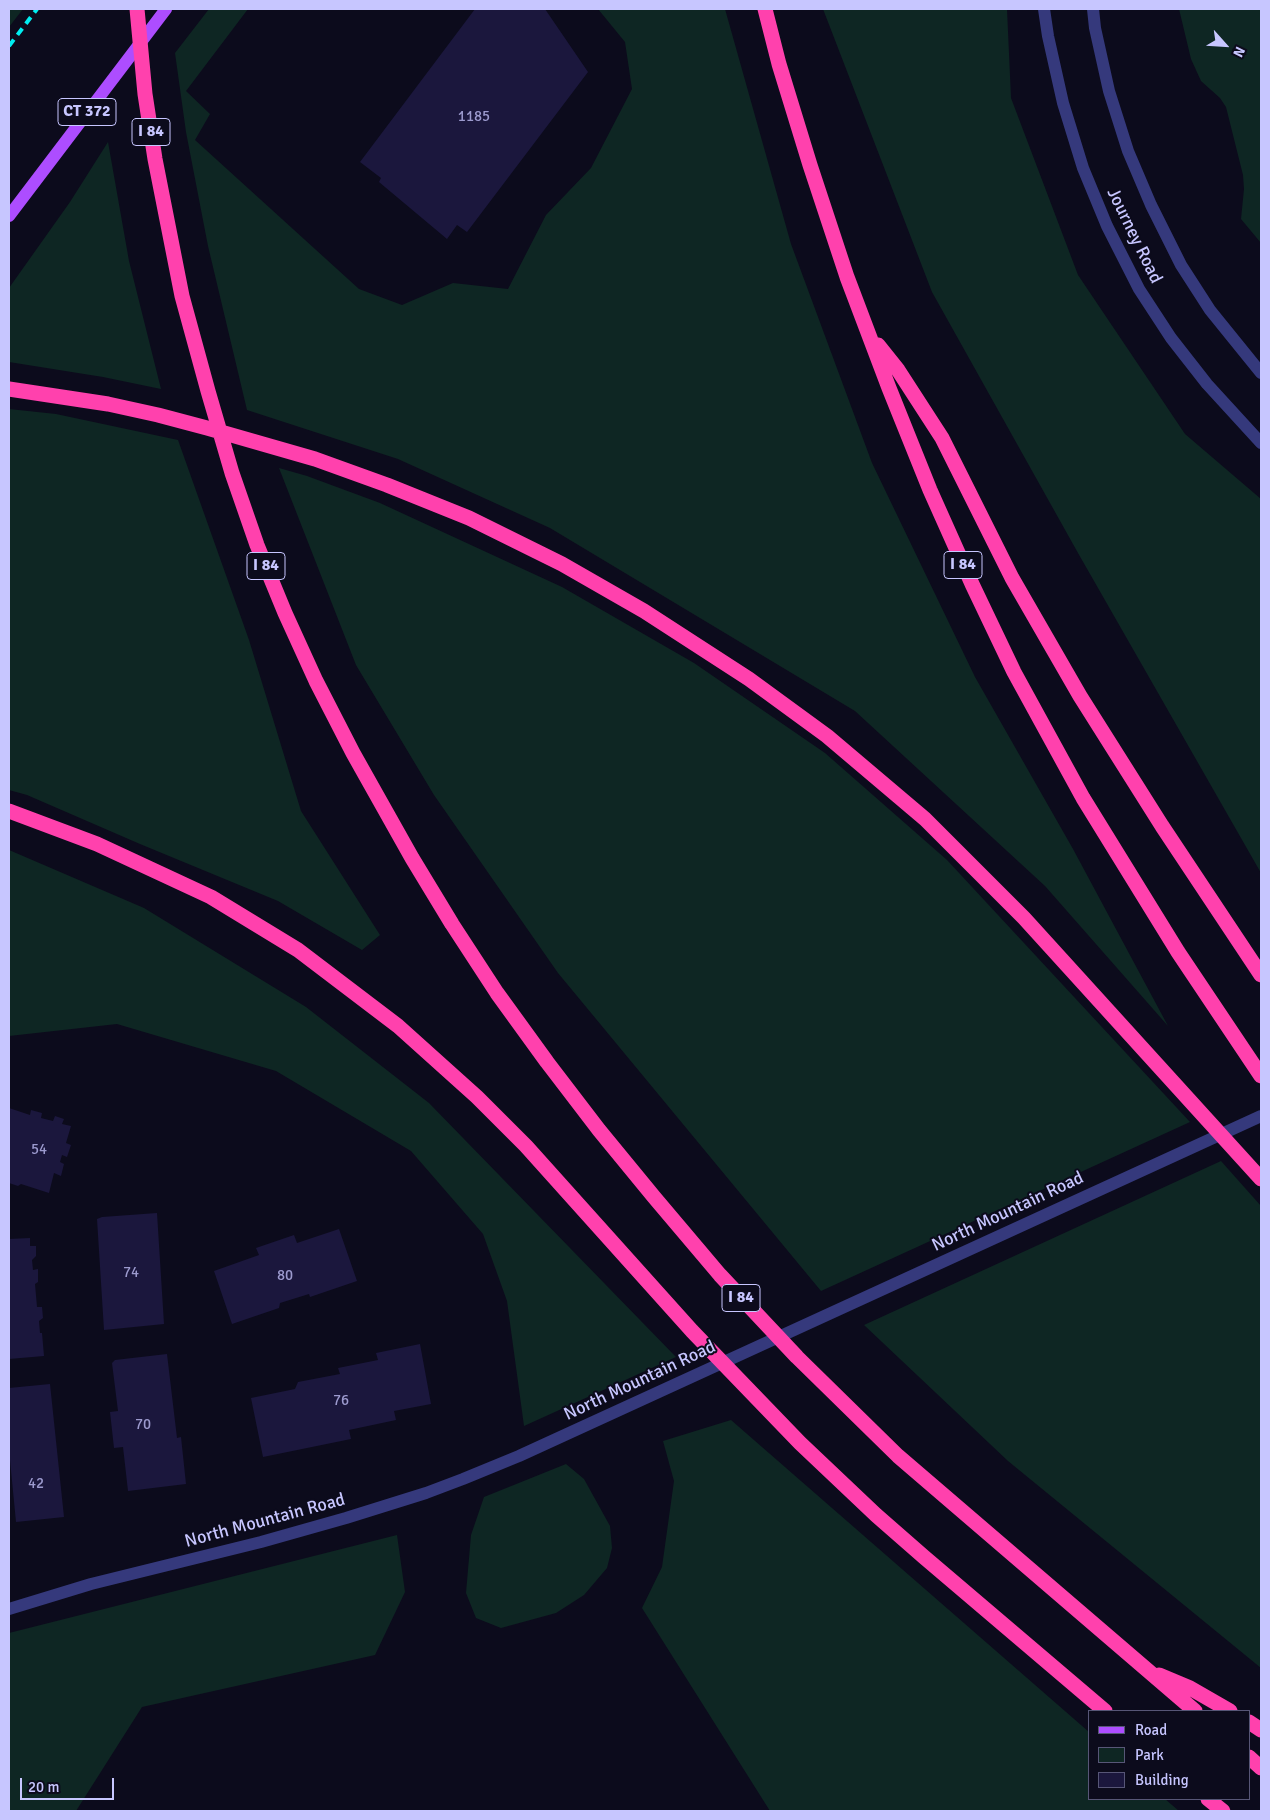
<!DOCTYPE html>
<html>
<head>
<meta charset="utf-8">
<style>
	body { margin:0 }
	#map { position:relative; width:1270px; height:1820px; overflow:hidden; background:#0c0b1c; font-family:Signika,sans-serif }
	canvas { display:block }
	.frame { position:absolute; inset:0; border:10px solid #c7c6ff; pointer-events:none }
	.legend { position:absolute; left:1088px; top:1710px; width:162px; height:90px; box-sizing:border-box; background:#0c0b1c; border:1px solid #575677; margin:0; padding:6px 9px; list-style:none; font-size:15px; color:#c7c6ff }
	.legend li { display:flex; align-items:center; gap:10px; height:25px }
	.legend b { width:25px; border:1px solid #575677 }
	.north { position:absolute; left:1200px; top:20px; width:50px; height:50px; -webkit-text-stroke:4px #0c0b1c; paint-order:stroke; rotate:116deg; font-size:14px; font-weight:700; line-height:20px; text-align:center; color:#c7c6ff }
	.north::after { content:''; display:block; margin:auto; width:18px; height:22px; background:#c7c6ff; clip-path:polygon(50% 0,100% 100%,50% 72%,0 100%) }
	.scale { position:absolute; left:20px; top:1778px; width:94px; height:22px; box-sizing:border-box; border:2px solid #c7c6ff; border-top:0; padding-left:6px; font-size:15px; line-height:18px; white-space:nowrap; color:#c7c6ff; -webkit-text-stroke:4px #0c0b1c; paint-order:stroke }
</style>
</head>
<body>
<div id="map">
<canvas width="1270" height="1820"></canvas>
<div class="frame"></div>
<ul class="legend">
<li><b style="height:6px;background:#ad4dff"></b>Road</li>
<li><b style="height:14px;background:#0e2623"></b>Park</li>
<li><b style="height:14px;background:#1b173d"></b>Building</li>
</ul>
<div class="north">N</div>
<div class="scale">20 m</div>
</div>
<script>
const ctx = document.querySelector('canvas').getContext('2d');
ctx.lineJoin = 'round';
function paint(path, color) { ctx.fillStyle = color; ctx.fill(path, 'evenodd'); }
const shape = rows => new Path2D(rows.map(r => 'M' + r).join(''));
function strokePath(path, color, width, dash) { ctx.strokeStyle = color; ctx.lineWidth = width; ctx.lineCap = dash ? 'butt' : 'round'; ctx.setLineDash(dash || []); ctx.stroke(path); }
function drawText(font, color, halo, rows, align = 'center') {
  ctx.font = font + ' Signika,sans-serif'; ctx.lineWidth = 4; ctx.setLineDash([]); ctx.textBaseline = 'middle'; ctx.strokeStyle = halo; ctx.fillStyle = color; for (const [text, x, y, turn = 0] of rows) {
    ctx.save(); ctx.translate(x, y); ctx.rotate((+turn || 0) * Math.PI / 180); ctx.textAlign = isNaN(turn) ? turn : align; if (halo) ctx.strokeText(text, 0, 0); ctx.fillText(text, 0, 0); ctx.restore();
  }
}
paint(shape([
	[9,9,23,9,9,27],
	[209,9,248,9,186,91,210,114,195,140,359,289,402,305,453,283,508,289,546,215,591,168,632,89,625,42,598,9,725,9,791,244,872,463,975,677,1073,849,1168,1026,1045,886,855,711,550,528,398,459,247,410,208,246,186,132,175,53],
	[823,9,1007,9,1011,98,1078,275,1185,434,1261,499,1261,873,1078,553,932,292],
	[1179,9,1261,9,1261,243,1241,219,1244,189,1243,175,1226,107,1220,98,1201,81,1191,59],
	[108,142,129,261,161,389,103,377,9,362,9,288,70,202],
	[9,409,56,414,178,440,249,640,301,811,380,935,362,950,278,901,140,844,27,795,9,790],
	[279,468,307,476,380,503,562,587,694,663,825,753,947,860,1190,1122,821,1291,558,973,434,795,356,665],
	[9,850,144,908,306,1007,429,1103,676,1357,524,1426,507,1301,483,1234,411,1151,276,1071,117,1024,9,1036],
	[1221,1161,1261,1206,1261,1668,1008,1461,864,1325],
	[731,1420,1089,1732,1089,1799,1165,1799,1179,1811,770,1811,642,1608,662,1567,674,1481,663,1441],
	[566,1464,584,1479,610,1526,612,1548,607,1568,584,1595,556,1613,501,1628,476,1618,466,1593,471,1535,484,1497],
	[397,1535,405,1592,375,1655,142,1707,76,1811,9,1811,9,1633]
]), '#0e2623');
paint(shape([
	[475,9,545,9,588,72,467,232,457,225,447,239,379,182,381,178,360,162],
	[9,1108,30,1115,31,1110,42,1113,41,1118,53,1121,55,1116,64,1119,62,1124,71,1126,66,1143,71,1145,67,1157,62,1155,60,1162,64,1164,61,1176,54,1173,49,1193,21,1184,18,1186,9,1183],
	[157,1213,164,1324,104,1330,97,1219,102,1217],
	[339,1229,357,1281,310,1297,309,1294,280,1303,279,1308,232,1324,214,1271,259,1255,256,1248,294,1235,297,1243],
	[30,1238,30,1246,36,1246,36,1256,32,1260,33,1270,38,1269,38,1282,35,1284,37,1307,42,1307,43,1318,39,1321,40,1333,42,1333,44,1356,9,1359,9,1239],
	[420,1344,431,1404,394,1411,396,1420,349,1430,351,1439,263,1457,251,1398,295,1389,298,1382,340,1374,338,1368,378,1360,376,1353],
	[167,1354,177,1438,181,1437,186,1484,128,1491,123,1447,114,1448,110,1412,118,1411,112,1363,115,1360],
	[50,1384,64,1517,16,1522,9,1450,9,1388]
]), '#1b173d');
strokePath(shape([
	[1044,9,1048,36,1063,103,1083,168,1107,226,1139,289,1171,338,1207,384,1261,443],
	[1093,9,1095,28,1109,91,1128,151,1151,205,1181,265,1210,310,1261,373],
	[9,1609,91,1584,261,1542,346,1518,426,1493,463,1479,519,1456,1261,1116]
]), '#35397c', 12);
strokePath(shape([
	[9,216,166,9]
]), '#ad4dff', 12);
strokePath(shape([
	[137,9,145,94,155,159,182,296,208,391,232,473,257,545,285,613,316,681,353,753,412,858,452,924,497,993,547,1062,599,1130,654,1197,720,1275,797,1357,898,1456,1195,1711],
	[765,9,779,64,810,165,847,277,889,388,930,490,972,584,1014,672,1083,798,1178,952,1261,1076],
	[878,345,898,370,942,438,1012,578,1080,696,1162,826,1261,975],
	[9,389,108,404,158,415,207,428,315,459,387,485,469,518,562,564,644,611,749,679,827,736,925,819,1024,918,1261,1179],
	[9,811,97,844,211,897,298,950,398,1026,477,1097,526,1146,692,1331,800,1443,876,1515,924,1557,1105,1711],
	[1159,1675,1190,1688,1230,1711],
	[1249,1722,1261,1730],
	[1249,1757,1261,1768],
	[1208,1799,1223,1811]
]), '#ff41ad', 15);
strokePath(shape([
	[9,46,37,9]
]), '#00eef1', 4, [8, 6]);
drawText('15px', '#9c9ace', null, [
	["1185",474,117],
	["54",39,1150],
	["74",131,1273],
	["80",285,1276],
	["76",341,1401],
	["70",143,1425],
	["42",36,1484]
]);
for (const [x, y, w] of [
	[87,112,58],
	[151,132,38],
	[963,565,38],
	[266,566,38],
	[741,1298,38]
]) { const box = new Path2D(); box.roundRect(x - w / 2, y - 13.5, w, 27, 4); ctx.fillStyle = '#0c0b1c'; ctx.fill(box); strokePath(box, '#c7c6ff', 1); }
drawText('bold 16px', '#c7c6ff', null, [
	["CT 372",87,112],
	["I 84",151,132],
	["I 84",963,565],
	["I 84",266,566],
	["I 84",741,1298]
]);
drawText('18px', '#c7c6ff', '#0c0b1c', [
	["Journey Road",1134,236,64],
	["North Mountain Road",1008,1212,-25],
	["North Mountain Road",640,1381,-25],
	["North Mountain Road",265,1521,-15]
]);
</script>
</body>
</html>
